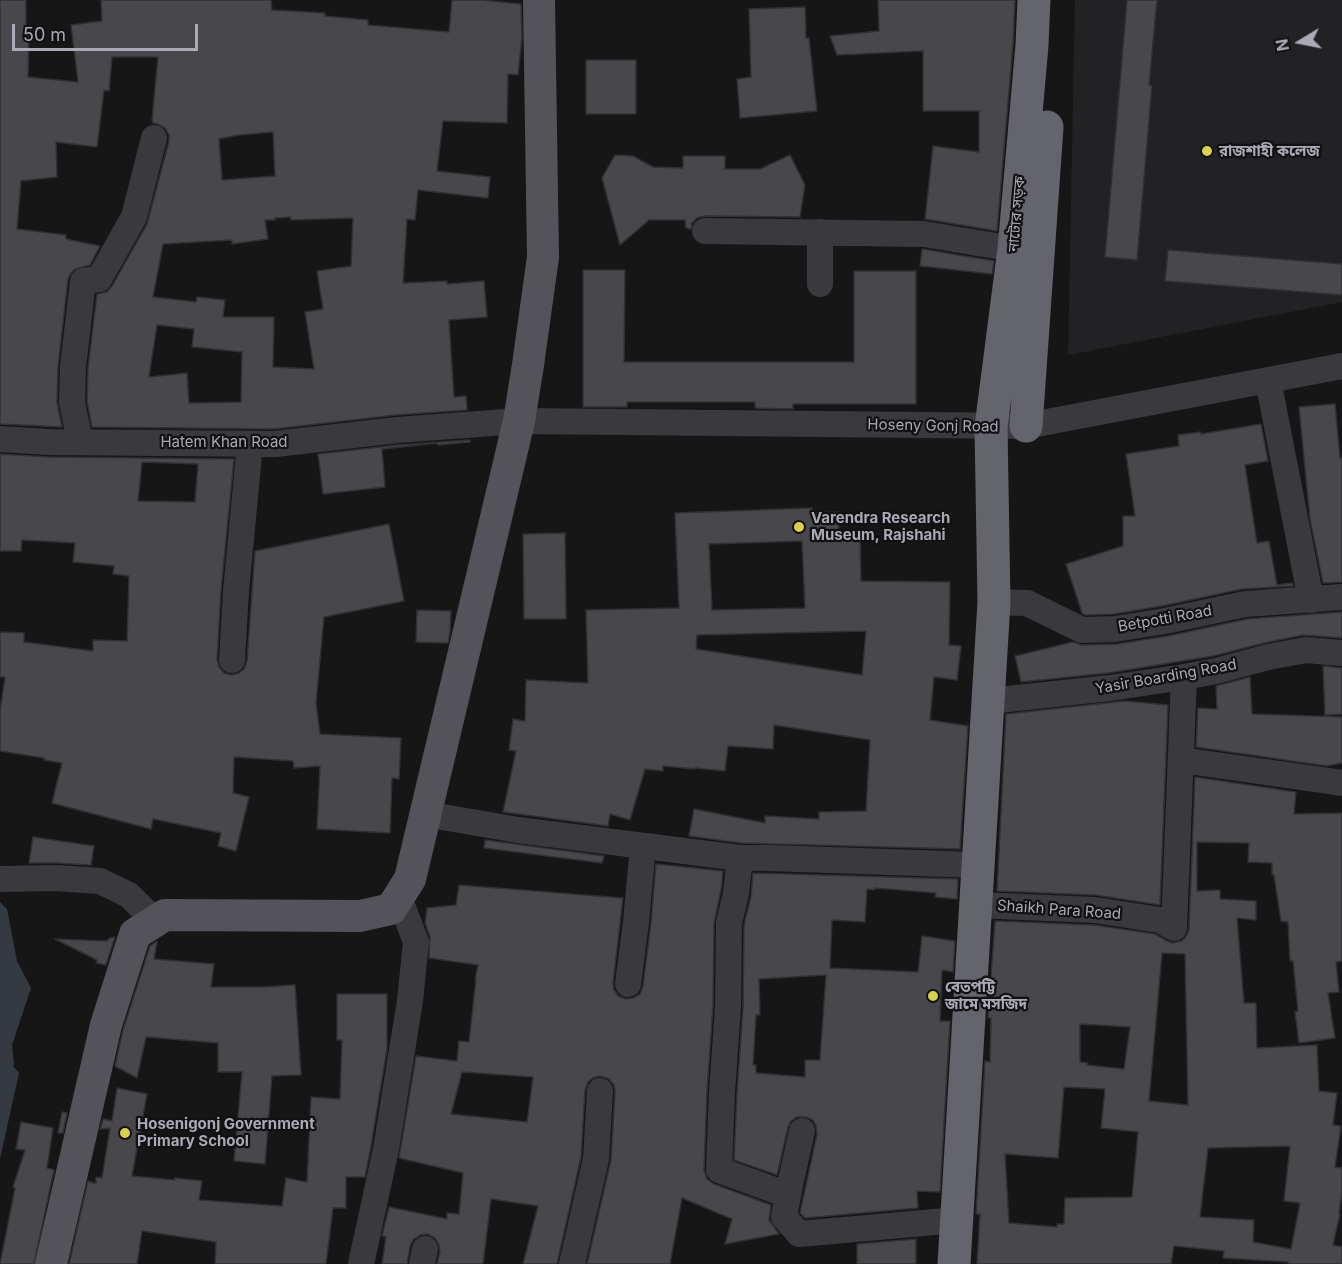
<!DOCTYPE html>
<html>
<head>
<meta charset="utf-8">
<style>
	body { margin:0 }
	#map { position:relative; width:1342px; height:1264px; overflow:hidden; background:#161617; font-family:Inter,sans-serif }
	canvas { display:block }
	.north { position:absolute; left:1270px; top:12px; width:60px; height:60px; -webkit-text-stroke:4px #111112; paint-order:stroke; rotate:260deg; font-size:16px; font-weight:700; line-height:24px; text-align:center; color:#a9aab5 }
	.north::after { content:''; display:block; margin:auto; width:21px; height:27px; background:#a9aab5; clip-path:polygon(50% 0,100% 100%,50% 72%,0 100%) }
	.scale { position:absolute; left:12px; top:24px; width:186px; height:27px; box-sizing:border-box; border:3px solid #a9aab5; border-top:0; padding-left:8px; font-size:18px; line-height:21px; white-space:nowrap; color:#a9aab5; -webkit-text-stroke:4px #111112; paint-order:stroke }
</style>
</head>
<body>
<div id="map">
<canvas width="1342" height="1264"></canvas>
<div class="north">N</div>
<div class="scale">50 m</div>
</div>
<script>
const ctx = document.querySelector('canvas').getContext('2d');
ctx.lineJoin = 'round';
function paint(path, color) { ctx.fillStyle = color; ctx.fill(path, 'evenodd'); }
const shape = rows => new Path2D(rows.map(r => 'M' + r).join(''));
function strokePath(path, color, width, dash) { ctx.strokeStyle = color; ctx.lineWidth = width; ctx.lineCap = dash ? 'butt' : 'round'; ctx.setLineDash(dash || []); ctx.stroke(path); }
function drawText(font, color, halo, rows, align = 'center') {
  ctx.font = font + ' Inter,"Noto Sans Bengali",sans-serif'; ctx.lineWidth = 4.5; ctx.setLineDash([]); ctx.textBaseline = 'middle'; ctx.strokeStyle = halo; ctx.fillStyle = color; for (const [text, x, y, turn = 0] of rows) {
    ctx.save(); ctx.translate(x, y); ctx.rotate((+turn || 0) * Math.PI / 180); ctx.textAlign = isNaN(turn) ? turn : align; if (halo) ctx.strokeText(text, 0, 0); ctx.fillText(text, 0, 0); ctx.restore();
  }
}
paint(shape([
	[1075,0,1342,0,1342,302,1068,355]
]), '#222224');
paint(shape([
	[0,902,7,909,17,961,31,988,12,1045,14,1064,13,1066,19,1073,0,1159]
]), '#343942');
const building = shape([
	[0,0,26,0,26,30,29,30,28,77,78,82,71,25,102,21,101,0,271,0,272,10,325,13,325,16,368,20,368,25,449,32,452,0,481,0,521,4,522,38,518,75,508,74,507,123,443,121,437,171,490,177,488,198,418,190,415,220,407,219,403,283,447,281,447,284,484,281,487,317,449,320,454,397,466,396,467,410,396,415,274,429,92,427,87,401,88,368,97,294,107,292,112,286,147,224,169,141,169,135,165,128,158,124,153,123,152,120,158,57,112,57,109,91,104,90,97,147,56,142,57,177,21,181,17,229,66,235,66,239,100,246,90,265,75,269,71,273,68,279,58,366,57,402,62,427,0,424,0,0],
	[273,132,275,176,222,180,219,139,239,135,273,132],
	[291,217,291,220,353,218,351,266,317,271,323,309,305,312,314,369,273,367,274,317,223,317,225,300,197,297,196,302,153,297,163,244,232,240,232,244,268,239,265,220,275,220,275,218,291,217],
	[157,325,194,329,192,347,242,352,241,402,189,403,187,373,149,377,157,325],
	[878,0,1015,0,1013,44,997,231,925,219,933,146,979,152,979,111,923,111,923,51,837,55,830,36,879,31,878,0],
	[1127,0,1157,0,1149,85,1152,86,1137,260,1105,257,1127,0],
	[805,7,806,38,809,38,817,111,740,118,737,79,751,77,749,9,805,7],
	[586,60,636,60,636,114,586,114,586,60],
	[615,155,633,156,653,167,683,168,683,156,725,156,725,169,760,169,790,155,805,185,800,217,705,216,697,218,692,223,691,229,686,228,685,220,649,220,620,245,602,178,615,155],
	[922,249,994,261,992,274,920,266,922,249],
	[1168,250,1342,264,1342,295,1165,281,1168,250],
	[583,270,625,270,624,362,854,362,854,271,916,271,916,404,793,404,793,409,755,408,755,402,627,402,627,407,583,407,583,270],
	[1335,404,1340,458,1342,458,1342,582,1323,583,1310,519,1299,407,1335,404],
	[1261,424,1268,461,1245,465,1257,543,1269,541,1277,585,1292,583,1293,586,1242,589,1162,606,1114,614,1085,615,1082,613,1066,564,1123,546,1123,516,1135,516,1126,454,1179,446,1178,435,1201,432,1201,434,1261,424],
	[470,440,470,442,438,445,437,443,382,449,385,487,323,494,318,454,398,445,470,440],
	[0,454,49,457,234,459,221,590,217,659,219,667,224,673,231,675,239,673,244,669,247,661,255,551,389,524,404,601,324,617,316,703,320,734,401,738,399,779,392,778,390,833,317,829,320,766,294,768,293,761,234,757,233,793,249,797,236,851,218,846,221,833,153,819,151,829,52,803,62,763,44,760,44,758,0,751,0,711,5,677,0,677,0,632,24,633,24,642,93,651,93,640,127,641,129,576,113,574,114,566,73,562,75,543,22,540,21,551,0,551,0,454],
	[142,462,198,464,195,502,138,501,142,462],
	[812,508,813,513,838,512,839,531,860,531,861,581,950,582,949,645,961,646,957,680,934,677,930,720,968,726,960,849,741,843,689,836,694,809,765,823,765,816,819,819,819,812,866,811,870,740,774,725,773,749,728,746,725,771,695,768,695,769,663,766,663,771,645,769,630,820,610,814,608,826,503,812,516,751,509,750,513,719,525,721,526,680,588,683,586,610,679,608,675,513,812,508],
	[802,541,805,608,712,610,709,544,802,541],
	[866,631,862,675,696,649,697,635,866,631],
	[565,533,566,619,524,619,523,534,565,533],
	[417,610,451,611,450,632,448,643,416,642,417,610],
	[1342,612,1342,638,1303,635,1264,643,1213,656,1108,673,1021,682,1015,656,1073,642,1082,645,1117,644,1168,636,1247,619,1342,612],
	[1323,666,1342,668,1342,714,1325,715,1323,666],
	[1250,677,1252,714,1342,717,1342,763,1327,766,1196,747,1198,708,1217,709,1216,686,1250,677],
	[1125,701,1168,705,1160,905,1096,895,997,891,1006,714,1125,701],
	[1195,777,1296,792,1294,814,1342,813,1342,961,1336,962,1339,992,1328,993,1335,1038,1299,1043,1295,1012,1298,1011,1293,961,1290,961,1288,922,1281,921,1274,875,1272,875,1272,863,1248,862,1249,843,1197,842,1197,891,1220,890,1220,899,1256,901,1256,920,1237,918,1244,1003,1256,1003,1257,1048,1317,1045,1319,1091,1337,1093,1333,1125,1341,1126,1335,1167,1342,1168,1342,1191,1339,1214,1340,1214,1333,1245,1342,1247,1342,1264,1288,1264,1288,1262,1223,1258,1224,1251,1174,1246,1171,1264,977,1264,980,1214,976,1214,985,1061,990,1062,991,1018,988,1018,995,921,1094,925,1155,934,1167,941,1173,943,1182,941,1187,935,1189,929,1195,777],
	[1162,953,1185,954,1188,1105,1149,1101,1162,953],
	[1080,1024,1130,1027,1124,1069,1087,1065,1088,1063,1080,1062,1080,1024],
	[1064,1087,1105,1089,1101,1128,1138,1132,1132,1197,1065,1198,1064,1224,1057,1224,1057,1227,1009,1223,1005,1154,1058,1158,1064,1087],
	[1290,1146,1284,1201,1300,1203,1291,1249,1253,1242,1254,1220,1200,1217,1208,1148,1290,1146],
	[33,837,94,846,91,865,56,863,29,863,33,837],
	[485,840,604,856,602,863,484,848,485,840],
	[656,864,723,871,721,890,714,923,713,1006,707,1091,704,1170,707,1179,714,1184,771,1205,769,1220,779,1234,725,1244,732,1219,682,1198,670,1264,587,1264,611,1160,615,1091,614,1085,609,1079,600,1076,593,1078,588,1082,585,1090,581,1157,557,1264,523,1264,538,1206,491,1199,483,1264,437,1264,440,1252,439,1245,435,1238,427,1234,420,1235,413,1240,410,1246,407,1264,382,1264,386,1237,382,1236,389,1207,447,1219,447,1213,459,1214,463,1173,399,1158,416,1056,457,1061,459,1041,469,1042,476,979,475,979,478,965,429,958,430,937,425,923,427,908,456,905,459,885,623,898,613,983,614,990,618,996,626,999,633,998,640,994,643,986,651,923,656,864],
	[462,1072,533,1077,527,1122,451,1114,462,1072],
	[753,873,958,879,957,899,935,897,936,893,875,888,875,890,867,889,865,922,832,920,830,968,918,972,922,936,955,941,953,972,942,970,940,1021,950,1021,940,1192,917,1191,918,1208,805,1218,800,1213,817,1134,816,1126,813,1120,806,1117,797,1117,791,1121,788,1127,777,1175,734,1160,737,1093,743,1008,744,925,751,896,753,873],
	[826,975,820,1060,805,1060,805,1077,756,1073,756,1065,753,1065,756,1015,760,1015,759,979,826,975],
	[115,937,106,965,96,963,97,960,55,939,107,941,110,938,115,937],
	[157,941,154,959,214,964,211,987,263,987,295,985,301,1075,272,1076,265,1164,234,1161,242,1072,218,1072,218,1043,146,1037,137,1078,115,1066,123,1030,150,946,157,941],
	[337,994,387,994,387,1049,371,1146,365,1177,346,1177,346,1208,333,1208,326,1264,215,1264,216,1242,142,1231,137,1264,69,1264,88,1181,96,1184,96,1177,102,1178,110,1128,100,1129,103,1119,112,1121,117,1088,147,1094,132,1176,175,1180,175,1178,202,1181,199,1200,282,1206,286,1178,307,1182,311,1097,340,1099,342,1040,337,1040,337,994],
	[62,1112,67,1113,63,1133,58,1133,62,1112],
	[21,1122,53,1128,47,1168,54,1170,34,1264,0,1264,15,1188,13,1187,25,1150,16,1149,21,1122],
	[916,1239,916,1264,857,1264,857,1244,916,1239]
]);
paint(building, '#48484c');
strokePath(building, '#313033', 1.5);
strokePath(shape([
	[705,231,924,234,1014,249],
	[820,232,820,284],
	[1268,380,1311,600],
	[0,439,49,442,275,444,397,430,519,421,1026,426,1342,366],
	[80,442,72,402,73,367,83,281,99,279,134,217,154,138],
	[994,602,1027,603,1082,630,1115,629,1165,621,1245,604,1342,597],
	[232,660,236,591,250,444],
	[989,701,1110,688,1184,677,1216,671,1268,657,1306,650,1342,653],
	[1181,760,1342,783],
	[425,814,518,830,740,858,769,858,979,865],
	[740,858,736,893,729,923,728,1007,722,1092,719,1170,788,1195],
	[0,879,55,878,100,881,129,895,155,921],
	[977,905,1095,910,1160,920,1174,928,1184,677],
	[628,984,636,922,643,846],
	[802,1131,790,1185,784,1217,799,1234,957,1220],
	[361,1264,386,1149,410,1001,416,942,399,897],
	[422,1264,425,1249],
	[572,1264,596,1159,600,1091]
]), '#3a393e', 26);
strokePath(shape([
	[51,1264,106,1025,135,934,165,915,360,916,391,909,410,879,519,421,528,365,543,257,539,0]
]), '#54535a', 32);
strokePath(shape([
	[1026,426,1047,127],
	[954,1264,994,602,991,427,1014,249,1032,45,1034,0]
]), '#64646c', 33);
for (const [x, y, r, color] of [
	[1207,151,6,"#dad14a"],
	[799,527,6,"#dad14a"],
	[933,996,6,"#dad14a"],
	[125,1133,6,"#dad14a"]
]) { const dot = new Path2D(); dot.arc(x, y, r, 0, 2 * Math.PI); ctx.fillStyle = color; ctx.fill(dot); strokePath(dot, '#111112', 2); }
drawText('bold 15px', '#a9aab5', '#111112', [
	["রাজশাহী কলেজ",1219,151],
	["Varendra Research",811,518],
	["Museum, Rajshahi",811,535],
	["বেতপট্টি",945,987],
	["জামে মসজিদ",945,1004],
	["Hosenigonj Government",137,1124],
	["Primary School",137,1141]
], 'left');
drawText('15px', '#a9aab5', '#111112', [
	["নাটোর সড়ক",1017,214,-85],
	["Hoseny Gonj Road",933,426,1],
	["Hatem Khan Road",224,442],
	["Betpotti Road",1165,619,-10],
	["Yasir Boarding Road",1166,677,-10],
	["Shaikh Para Road",1059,910,4]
]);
</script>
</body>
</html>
